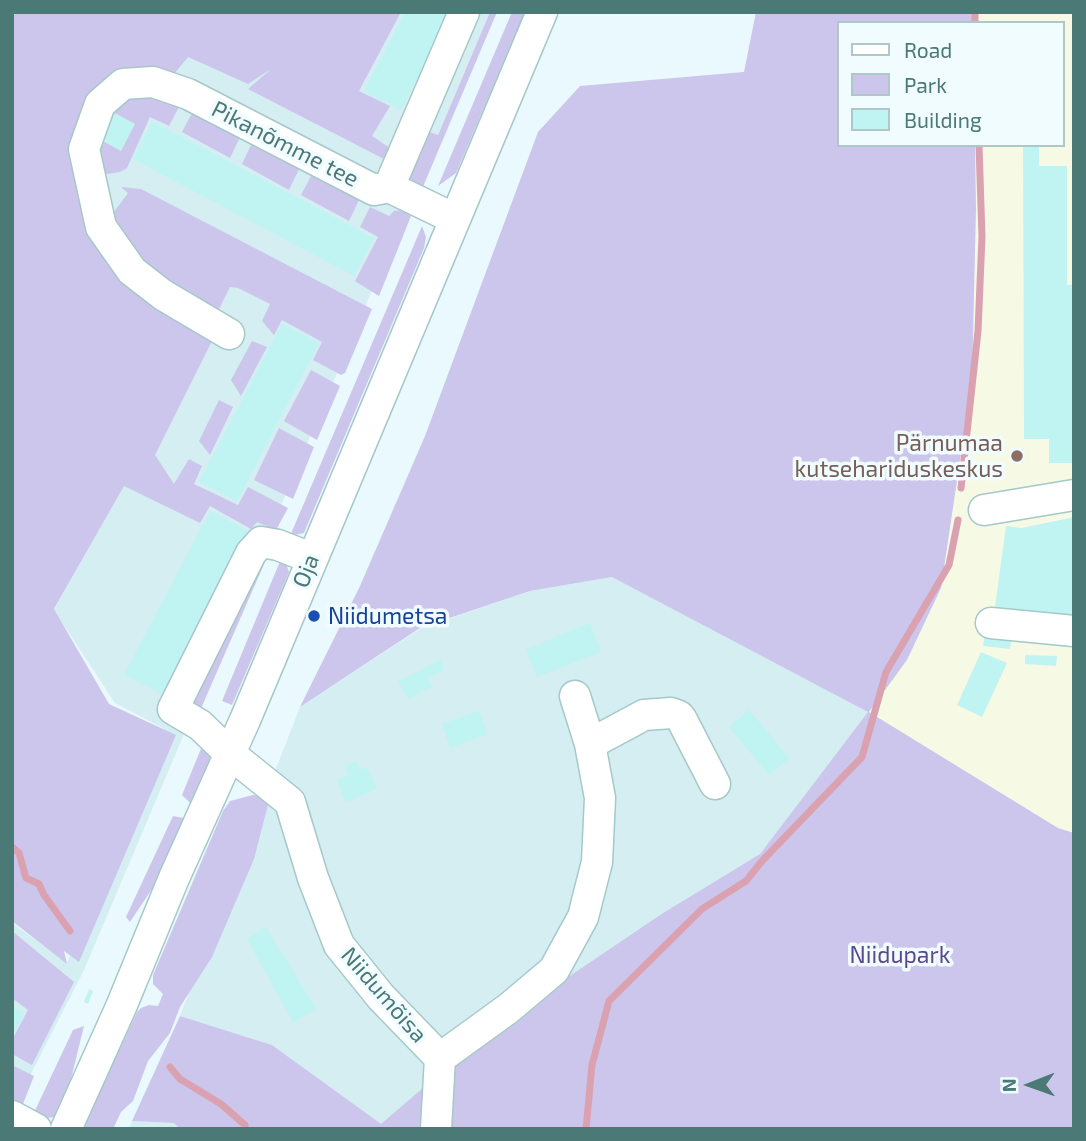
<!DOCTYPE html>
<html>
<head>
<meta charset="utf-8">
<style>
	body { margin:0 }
	#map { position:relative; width:1086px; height:1141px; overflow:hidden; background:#e9f9fd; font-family:"Exo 2",sans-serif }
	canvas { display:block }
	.frame { position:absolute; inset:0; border:14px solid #4b7976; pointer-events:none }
	.legend { position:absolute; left:837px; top:21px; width:228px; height:126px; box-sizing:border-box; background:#f0fcff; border:2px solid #aec8c8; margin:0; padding:9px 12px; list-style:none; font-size:21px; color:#4b7976 }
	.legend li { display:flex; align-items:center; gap:14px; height:35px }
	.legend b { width:35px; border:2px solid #aec8c8 }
	.north { position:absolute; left:995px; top:1050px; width:70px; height:70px; -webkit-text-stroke:5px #f0fcff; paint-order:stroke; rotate:269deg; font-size:19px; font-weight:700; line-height:28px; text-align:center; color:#4b7976 }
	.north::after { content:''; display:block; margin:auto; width:24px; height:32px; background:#4b7976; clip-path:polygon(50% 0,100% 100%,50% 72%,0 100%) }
</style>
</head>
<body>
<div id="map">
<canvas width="1086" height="1141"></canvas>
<div class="frame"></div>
<ul class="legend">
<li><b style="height:9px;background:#fff"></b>Road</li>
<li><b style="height:19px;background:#cdc6ec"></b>Park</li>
<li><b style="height:19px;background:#c0f4f2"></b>Building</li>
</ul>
<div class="north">N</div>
</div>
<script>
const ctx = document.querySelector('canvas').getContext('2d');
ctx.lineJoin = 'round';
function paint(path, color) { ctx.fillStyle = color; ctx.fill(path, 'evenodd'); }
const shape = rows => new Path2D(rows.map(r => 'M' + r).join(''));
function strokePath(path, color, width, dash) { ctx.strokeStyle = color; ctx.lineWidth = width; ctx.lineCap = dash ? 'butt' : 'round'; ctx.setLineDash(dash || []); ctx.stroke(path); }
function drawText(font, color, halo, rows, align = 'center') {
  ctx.font = font + ' "Exo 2",sans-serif'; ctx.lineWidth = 7; ctx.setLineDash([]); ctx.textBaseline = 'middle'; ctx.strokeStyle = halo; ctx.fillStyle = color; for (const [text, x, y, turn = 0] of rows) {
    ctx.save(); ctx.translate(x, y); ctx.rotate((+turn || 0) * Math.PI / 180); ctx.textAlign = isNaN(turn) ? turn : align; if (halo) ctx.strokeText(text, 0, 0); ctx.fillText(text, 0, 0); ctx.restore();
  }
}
paint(shape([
	[307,12,490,12,84,970,12,1111,12,923,67,963,163,728,115,703,54,610,124,485,76,157,188,56],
	[612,577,729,633,869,712,760,854,663,913,494,1027,381,1125,272,1045,180,1016,300,707,420,629,530,591],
	[132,1121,175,1123,180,1129,129,1129]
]), '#d4eef2');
paint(shape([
	[972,12,1074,12,1074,833,1058,828,869,712,907,660,941,588,972,380,976,209,975,145,1063,145,1063,23,973,23]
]), '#f6fae5');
paint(shape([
	[12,12,401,12,359,91,390,106,372,136,390,148,384,159,248,89,271,69,248,84,188,57,174,74,104,84,88,210,213,339,155,455,174,484,189,459,202,466,194,484,238,505,248,487,288,508,276,530,257,522,251,529,210,506,200,523,124,486,54,609,109,704,176,735,79,962,64,951,67,964,12,921],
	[490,12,497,12,422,189,405,181,424,130,438,135],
	[512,12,525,12,456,173,438,186],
	[756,12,972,12,973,23,839,23,839,145,975,145,976,209,972,380,941,588,907,660,869,712,1058,828,1074,833,1074,1129,180,1129,174,1123,132,1121,180,1016,272,1045,381,1124,494,1027,663,913,760,854,868,712,612,577,530,591,420,628,300,707,360,586,425,436,538,132,580,86,744,72],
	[150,91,179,107,169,126,150,117,127,168,120,172,107,174,95,167,108,109,122,95],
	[192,113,240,137,230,158,182,132],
	[251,145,299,169,289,190,242,164],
	[311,176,359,200,349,221,301,195],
	[121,187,141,189,372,309,345,373,341,375,313,360,322,342,282,320,274,335,262,321,270,304,238,288,230,287,217,313,139,270,105,210,114,212,128,193],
	[370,207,389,216,394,211,402,210,411,216,379,296,355,281,378,237,360,227],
	[422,226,426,237,424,248,304,533,290,536],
	[252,341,267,347,241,396,231,380],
	[311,370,340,386,317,440,284,421],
	[219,400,233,407,210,455,199,441],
	[279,428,314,447,293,499,254,480],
	[268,555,199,713,189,705,261,557],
	[281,559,286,563,289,572,232,705,222,701],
	[205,739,213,753,190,803,182,795],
	[253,795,270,797,254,859,212,957,180,1007,170,1033,148,1061,133,1101,121,1112,113,1129,82,1129,137,1012,141,1008,149,1005,158,1006,163,994,153,984,153,975,223,811,230,801],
	[173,816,184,818,158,880,130,922,126,917],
	[12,931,74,982,32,1065,12,1054,12,1040,28,1010,12,998],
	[84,1026,71,1079,54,1117,36,1120,31,1119,73,1030],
	[12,1065,34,1076,19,1114,12,1110]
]), '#cdc6ec');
strokePath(shape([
	[975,12,975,23],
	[961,488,978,331,982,237,979,145],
	[12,847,19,853,26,878,39,884,44,895,70,931],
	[170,1067,180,1079,221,1104,245,1125,245,1129],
	[586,1129,592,1065,609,1001,702,909,746,881,762,861,862,757,886,672,949,565,958,520]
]), '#daa2b1', 7);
paint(shape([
	[405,12,451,12,401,110,364,91],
	[115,113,135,124,121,151,101,140],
	[152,121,374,238,354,276,133,159],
	[1023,145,1039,145,1039,166,1067,166,1067,285,1074,285,1074,463,1049,463,1049,439,1024,439],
	[282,324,319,343,237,501,199,482],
	[210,511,250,532,164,695,124,675],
	[1074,517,1074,618,995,607,1006,526,1022,528],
	[590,623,601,652,537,677,526,649],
	[985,632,1012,635,1010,649,983,646],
	[981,652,1007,663,982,717,957,705],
	[1025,655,1057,656,1056,666,1025,664],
	[440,660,445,670,428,678,432,687,408,699,398,681],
	[749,710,789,758,769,775,729,727],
	[479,711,487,734,450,748,442,724],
	[357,761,360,770,367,767,377,789,346,802,337,780,349,775,345,766],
	[266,927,316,1009,293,1022,247,939],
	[89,989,93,991,88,1004,84,1002],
	[12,1006,24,1013,12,1036]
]), '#c0f4f2');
const minor = shape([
	[389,187,464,12],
	[229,334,163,295,132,271,101,227,84,149,100,104,123,84,153,82,188,94,374,190,389,187,455,219],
	[984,510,1074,495],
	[311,558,278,545,261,542,251,553,173,709,200,725,229,753,290,802,313,878,339,945,381,997,440,1058,509,1008,554,970,583,917,597,862,600,798,590,744,575,696],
	[991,623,1074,631],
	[590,744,644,715,671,713,679,716,682,720,715,784],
	[12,1116,36,1129],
	[66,1129,121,1007,174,878,245,720,542,12],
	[436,1129,440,1058]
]);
strokePath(minor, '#a5c8c8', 33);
strokePath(minor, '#fff', 30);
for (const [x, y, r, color] of [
	[1017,456,7,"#8d6e63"],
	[314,616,7,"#1a4fb4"]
]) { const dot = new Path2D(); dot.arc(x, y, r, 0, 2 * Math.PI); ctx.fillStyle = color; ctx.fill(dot); strokePath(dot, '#f0fcff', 2.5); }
drawText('23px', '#4b7976', '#f0fcff', [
	["Pikanõmme tee",285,144,27],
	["Oja",306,571,-68],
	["Niidumõisa",384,995,49]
]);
drawText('23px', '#785e54', '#f0fcff', [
	["Pärnumaa",1003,443],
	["kutsehariduskeskus",1003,469]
], 'right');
drawText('23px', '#164399', '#f0fcff', [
	["Niidumetsa",328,616]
], 'left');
drawText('23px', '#5b488c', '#f0fcff', [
	["Niidupark",900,955]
]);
</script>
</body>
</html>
